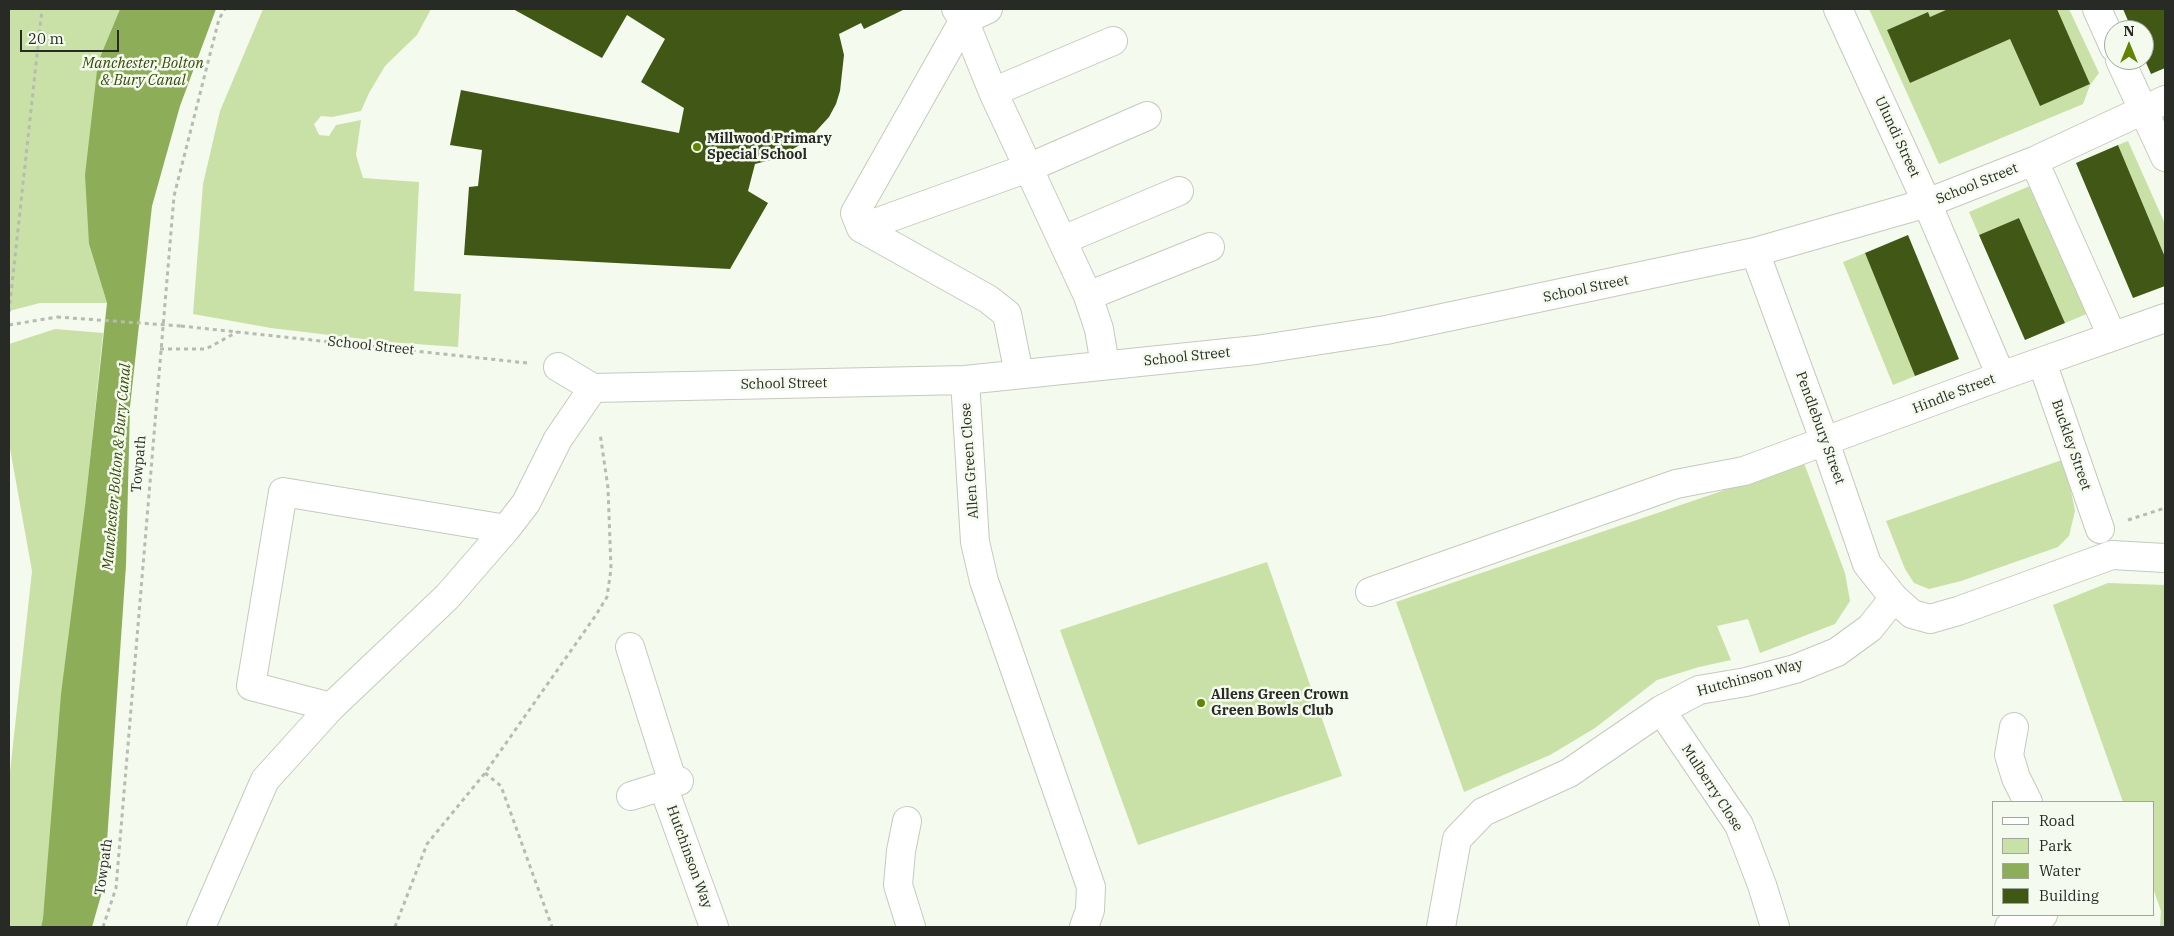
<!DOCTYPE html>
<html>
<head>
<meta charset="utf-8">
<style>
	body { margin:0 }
	#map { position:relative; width:2174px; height:936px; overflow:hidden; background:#f4faed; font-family:"IBM Plex Serif",serif }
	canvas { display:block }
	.frame { position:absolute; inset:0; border:10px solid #282a25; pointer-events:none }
	.legend { position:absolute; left:1992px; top:801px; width:162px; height:115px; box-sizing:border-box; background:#f4faed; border:1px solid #a2a79d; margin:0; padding:6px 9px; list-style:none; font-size:15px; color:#282a25 }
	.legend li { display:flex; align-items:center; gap:10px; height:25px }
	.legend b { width:25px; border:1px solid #a2a79d }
	.north { position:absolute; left:2104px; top:20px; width:50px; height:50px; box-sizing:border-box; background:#f4faed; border:1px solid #a2a79d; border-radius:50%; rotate:0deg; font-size:14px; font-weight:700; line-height:20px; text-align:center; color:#282a25 }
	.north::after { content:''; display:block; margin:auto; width:18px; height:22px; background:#618402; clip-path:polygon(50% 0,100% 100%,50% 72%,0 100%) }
	.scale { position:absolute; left:20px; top:30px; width:99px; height:22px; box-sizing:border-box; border:2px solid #282a25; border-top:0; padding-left:6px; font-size:15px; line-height:18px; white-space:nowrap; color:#282a25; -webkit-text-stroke:4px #f4faed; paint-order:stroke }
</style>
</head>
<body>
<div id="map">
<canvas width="2174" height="936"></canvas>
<div class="frame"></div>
<ul class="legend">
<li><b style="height:6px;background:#fff"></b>Road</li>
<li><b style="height:14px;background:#c9e1a7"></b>Park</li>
<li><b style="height:14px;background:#8dad59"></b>Water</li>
<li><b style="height:14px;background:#415716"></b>Building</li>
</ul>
<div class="north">N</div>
<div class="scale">20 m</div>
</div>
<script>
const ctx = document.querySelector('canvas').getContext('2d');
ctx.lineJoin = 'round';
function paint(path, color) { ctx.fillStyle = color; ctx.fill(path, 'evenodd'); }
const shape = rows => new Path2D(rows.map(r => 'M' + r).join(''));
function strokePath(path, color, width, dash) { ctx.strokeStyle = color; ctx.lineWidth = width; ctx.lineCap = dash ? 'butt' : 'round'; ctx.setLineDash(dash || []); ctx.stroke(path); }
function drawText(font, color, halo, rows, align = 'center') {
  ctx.font = font + ' "IBM Plex Serif",serif'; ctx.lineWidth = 5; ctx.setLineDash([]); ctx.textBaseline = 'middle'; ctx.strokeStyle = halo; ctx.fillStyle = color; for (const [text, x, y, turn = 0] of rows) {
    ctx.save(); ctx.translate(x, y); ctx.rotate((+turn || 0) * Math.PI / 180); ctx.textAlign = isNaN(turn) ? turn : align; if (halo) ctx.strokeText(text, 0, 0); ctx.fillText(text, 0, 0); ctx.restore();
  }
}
paint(shape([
	[9,9,120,9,98,62,89,244,107,303,40,303,9,311],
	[263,9,431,9,417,35,385,66,369,93,361,111,332,117,321,116,314,124,319,135,329,136,336,125,361,120,356,155,363,178,419,182,414,291,461,294,458,347,388,342,271,328,193,314,203,184,220,111],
	[1869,9,1948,9,1930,17,1928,12,1887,30,1910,83,2010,39,2040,106,2090,84,2057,9,2069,9,2099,73,2090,85,2083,104,1939,164],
	[2128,141,2165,224,2165,257,2118,145],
	[2032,185,2089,313,2065,323,2019,218,1979,235,1969,212],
	[1865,253,1915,376,1893,385,1843,262],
	[55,329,103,333,43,918,41,927,9,927,9,781,32,571,9,443,9,344],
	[2062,460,2069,481,2075,511,2069,536,2058,547,1961,581,1929,589,1914,583,1905,569,1886,521],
	[1804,463,1845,573,1850,601,1835,624,1760,653,1748,619,1717,626,1731,660,1699,667,1657,680,1595,728,1550,755,1464,792,1396,602],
	[1267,562,1342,776,1138,845,1060,630],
	[2108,583,2165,585,2165,927,2160,927,2161,911,2153,888,2153,802,2123,802,2053,605]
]), '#c9e1a7');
paint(shape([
	[120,9,216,9,180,106,152,206,130,407,126,565,104,885,92,927,41,927,43,918,61,694,85,506,107,303,89,244,85,175,98,62]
]), '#8dad59');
paint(shape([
	[513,9,905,9,864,29,861,23,839,34,844,55,840,91,836,104,829,117,808,140,778,158,755,164,748,191,768,203,730,269,464,255,469,187,478,186,482,150,450,145,461,90,679,133,684,108,641,82,665,39,627,15,602,58],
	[1948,9,2057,9,2090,84,2040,106,2010,39,1910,83,1887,30,1928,12,1930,17],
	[2123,9,2165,9,2165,68,2151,74,2144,58,2144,30,2132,30],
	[2118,145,2165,257,2165,286,2133,298,2076,163],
	[2019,218,2065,323,2025,340,1979,235],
	[1908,235,1959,359,1915,376,1865,253]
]), '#415716');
const minor = shape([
	[956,9,964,20,855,213,861,228,988,299,1007,314,1019,374],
	[988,9,964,20,993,92,1088,296,1099,329,1105,365],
	[1838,9,1927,203,2001,376],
	[2097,9,2114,47],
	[2120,60,2165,157],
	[993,92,1113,41],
	[2034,161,2112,336],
	[861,228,1028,168,1147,116],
	[1063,240,1179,191],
	[1755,252,1825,442,1867,564,1894,598,1912,614,1930,619,1958,611,2112,555,2165,558],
	[1088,296,1210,247],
	[2042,362,2100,529],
	[558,367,593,388,965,380,1256,350,1386,330,1755,252,1927,203,2034,161,2165,100],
	[965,380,975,542,984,581,1091,887,1090,910,1084,927],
	[1370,592,1676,484,1744,471,2001,376,2165,318],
	[630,647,673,783],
	[331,707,251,686,283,492,506,529],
	[1661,710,1739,825,1762,885,1775,927],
	[2014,727,2009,755,2016,778,2028,802],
	[663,786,714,927],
	[631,796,679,781],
	[907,821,901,851,898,885,911,927],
	[201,927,265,780,331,707,447,597,506,529,526,503,558,439,593,388],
	[1441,927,1457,839,1483,812,1569,773,1661,710,1699,690,1746,682,1795,669,1837,652,1870,628,1894,598],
	[2009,927,2043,915]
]);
strokePath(minor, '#c5cabe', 30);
strokePath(shape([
	[9,312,42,9],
	[9,325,57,317],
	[181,326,527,363],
	[160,349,206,349,237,332],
	[2128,520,2165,508],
	[485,773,501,786,552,927],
	[103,927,116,888,174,196,219,19,225,9],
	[395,927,427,844,485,773,596,615,607,597,611,569,608,488,600,433]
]), '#b7bcb1', 3, [4, 4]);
strokePath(minor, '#fff', 28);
strokePath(shape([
	[57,317,181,326]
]), '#b7bcb1', 3, [4, 4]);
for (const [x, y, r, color] of [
	[697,147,5,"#618402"],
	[1201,703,5,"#618402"]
]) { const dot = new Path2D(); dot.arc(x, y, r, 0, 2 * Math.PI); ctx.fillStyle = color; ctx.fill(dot); strokePath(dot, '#f4faed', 2); }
drawText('14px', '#282a25', '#f4faed', [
	["Ulundi Street",1897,137,65],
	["School Street",1977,184,-22],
	["School Street",1586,289,-12],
	["School Street",371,346,6],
	["School Street",1187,357,-6],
	["School Street",784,384,-1],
	["Hindle Street",1954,394,-21],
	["Pendlebury Street",1820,428,70],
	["Buckley Street",2071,445,71],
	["Allen Green Close",970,461,-94],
	["Towpath",139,464,-85],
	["Hutchinson Way",1750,678,-15],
	["Mulberry Close",1712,788,57],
	["Hutchinson Way",689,857,70],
	["Towpath",104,867,-82]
]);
drawText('bold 14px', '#282a25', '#f4faed', [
	["Millwood Primary",707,139],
	["Special School",707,155],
	["Allens Green Crown",1211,695],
	["Green Bowls Club",1211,711]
], 'left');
drawText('italic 15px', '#35490a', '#f4faed', [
	["Manchester, Bolton",143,64],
	["& Bury Canal",143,81],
	["Manchester Bolton & Bury Canal",117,467,-85]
]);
</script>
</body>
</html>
